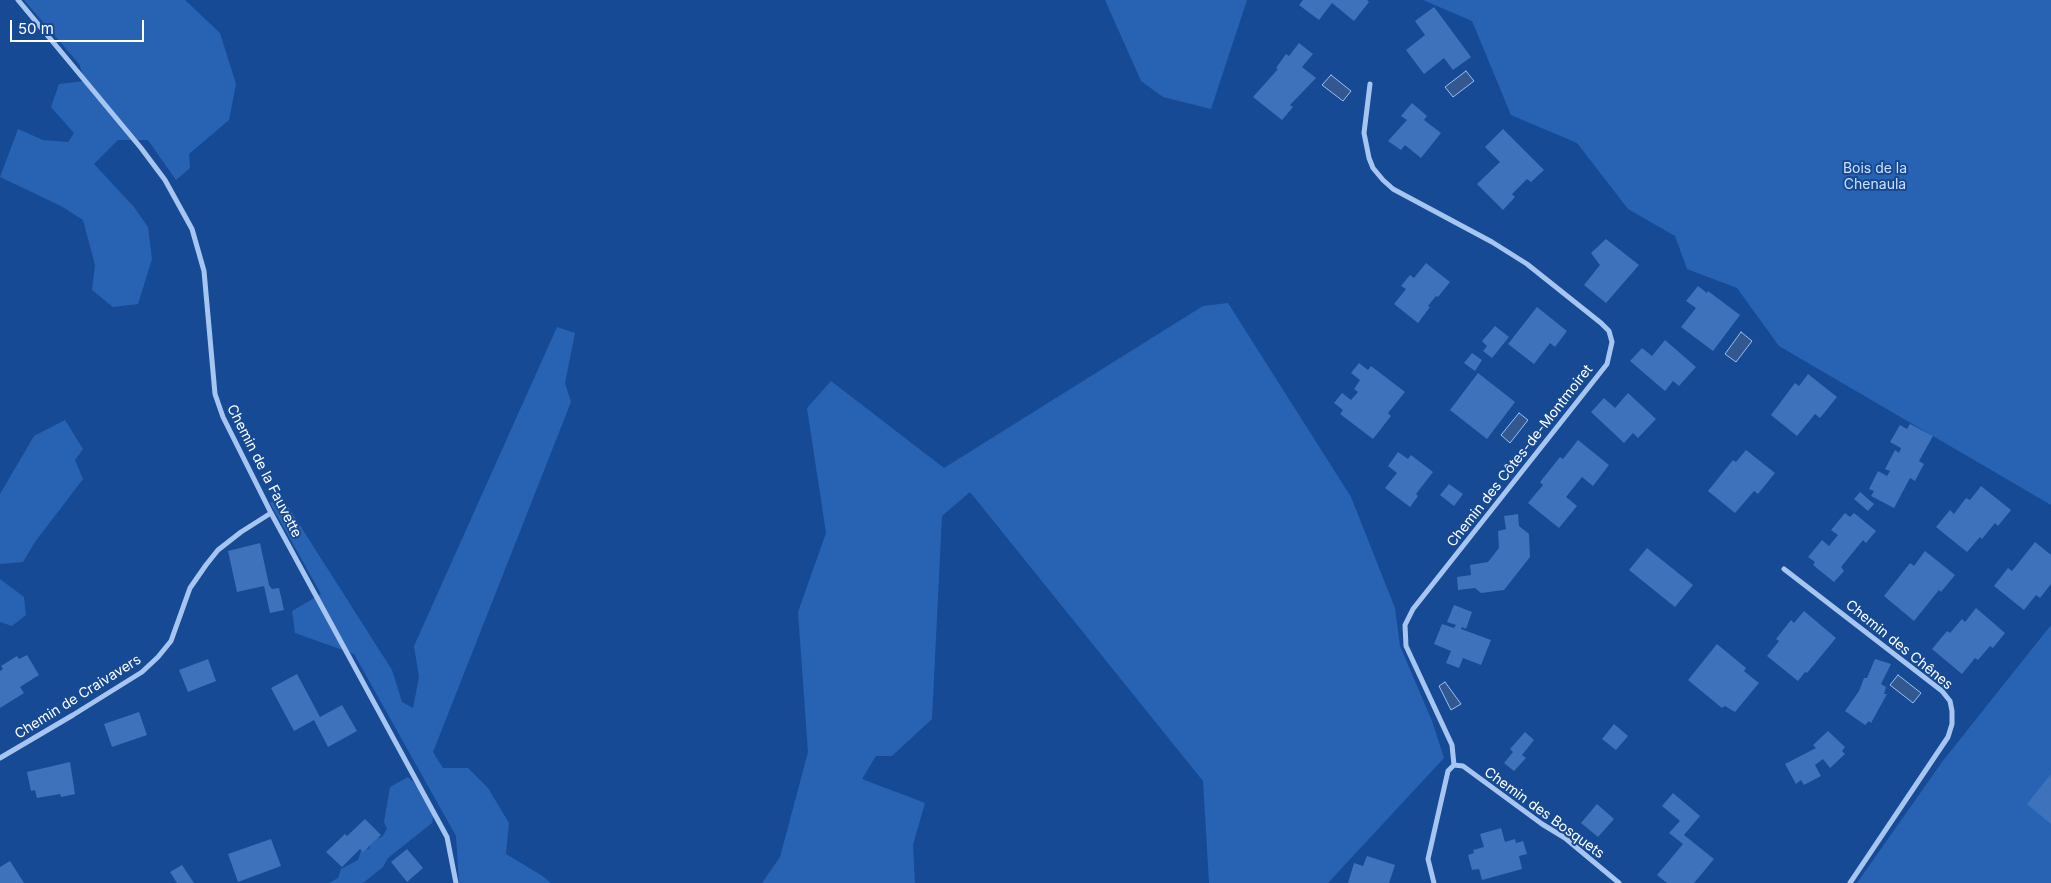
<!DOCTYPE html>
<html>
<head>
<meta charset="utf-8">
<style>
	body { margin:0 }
	#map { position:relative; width:2051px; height:883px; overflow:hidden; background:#164a94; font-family:Inter,sans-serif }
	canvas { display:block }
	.scale { position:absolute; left:10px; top:20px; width:134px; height:22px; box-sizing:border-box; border:2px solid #fff; border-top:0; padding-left:6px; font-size:15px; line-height:18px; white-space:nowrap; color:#fff; -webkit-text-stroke:4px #164a94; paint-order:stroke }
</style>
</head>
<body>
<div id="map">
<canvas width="2051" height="883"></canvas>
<div class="scale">50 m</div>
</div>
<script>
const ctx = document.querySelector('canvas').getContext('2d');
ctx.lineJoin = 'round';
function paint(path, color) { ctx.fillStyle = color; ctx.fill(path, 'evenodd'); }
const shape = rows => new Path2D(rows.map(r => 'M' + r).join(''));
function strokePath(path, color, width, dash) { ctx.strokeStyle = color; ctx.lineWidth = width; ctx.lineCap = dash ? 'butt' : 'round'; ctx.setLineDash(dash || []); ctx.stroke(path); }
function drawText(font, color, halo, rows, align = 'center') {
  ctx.font = font + ' Inter,sans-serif'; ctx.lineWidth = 4; ctx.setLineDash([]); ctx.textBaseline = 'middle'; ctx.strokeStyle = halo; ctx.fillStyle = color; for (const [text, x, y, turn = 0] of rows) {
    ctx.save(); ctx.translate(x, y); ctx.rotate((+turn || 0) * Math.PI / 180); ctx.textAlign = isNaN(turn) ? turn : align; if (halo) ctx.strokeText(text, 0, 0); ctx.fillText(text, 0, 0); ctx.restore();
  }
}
paint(shape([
	[24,0,185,0,220,33,236,84,229,120,189,154,190,168,176,180,148,140,118,140,94,164,134,207,148,227,152,259,138,304,113,307,92,290,95,265,83,220,61,206,0,177,18,129,43,140,68,142,74,133,51,107,59,84,85,81,79,64],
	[1105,0,1247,0,1211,109,1163,97,1141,81],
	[1423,0,2051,0,2051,505,1779,346,1737,288,1687,269,1675,236,1628,209,1577,143,1511,115,1472,21],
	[1228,303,1351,497,1395,608,1400,646,1432,721,1444,758,1328,883,1209,883,1203,781,970,492,942,516,932,719,892,756,876,756,862,779,925,803,913,845,915,883,762,883,780,857,808,752,798,612,826,533,807,408,831,381,944,468,1203,306],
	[557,327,575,333,565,383,571,402,433,752,443,768,468,768,488,788,509,823,506,854,541,875,551,883,459,883,456,836,354,654,295,633,292,611,321,594,270,503,280,494,392,670,402,702,413,708,419,677,414,646],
	[65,420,83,449,75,460,83,479,35,542,23,562,0,564,0,494,34,436],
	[0,579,24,597,26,615,12,626,0,622],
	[2051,625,2051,883,1857,883,1942,762],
	[408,777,421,789,434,812,432,823,388,858,383,867,363,883,329,883,338,878,341,869,358,860,362,848,369,849,372,840,382,837,387,829,384,822,390,787]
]), '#2863b3');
const water = shape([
	[1466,71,1474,81,1453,97,1445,87,1466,71],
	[1331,75,1351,91,1343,101,1322,85,1331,75],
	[1741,332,1752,341,1736,362,1725,354,1741,332],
	[1519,413,1528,420,1510,443,1501,435,1519,413],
	[1898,675,1921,693,1913,703,1890,685,1898,675],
	[1445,682,1461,704,1451,710,1439,686,1445,682]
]);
paint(water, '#32588f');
strokePath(water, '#98c0f4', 1);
paint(shape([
	[1303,0,1367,0,1369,2,1354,21,1332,3,1319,20,1299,5],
	[1434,7,1471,57,1453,70,1444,58,1424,74,1406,50,1425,35,1415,21],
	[1299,43,1313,54,1302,67,1316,78,1290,105,1293,107,1282,120,1253,97,1278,69,1276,68,1286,54,1289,56],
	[1412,103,1427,116,1424,120,1441,133,1421,158,1405,145,1401,150,1388,141,1407,120,1401,116],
	[1503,129,1544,170,1531,182,1527,179,1512,194,1515,197,1503,210,1477,184,1500,162,1485,147],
	[1606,239,1639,265,1606,303,1584,285,1600,265,1591,253],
	[1426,263,1450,282,1438,297,1436,296,1428,306,1430,307,1418,323,1394,304,1406,289,1401,286,1410,275,1414,278],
	[1698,286,1707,293,1708,291,1740,315,1713,351,1681,327,1696,308,1686,301],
	[1537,307,1567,331,1555,347,1550,343,1534,364,1508,344],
	[1495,326,1509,337,1492,358,1483,351,1487,346,1482,341],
	[1665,340,1696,367,1679,386,1673,381,1665,391,1630,361,1642,348,1652,356],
	[1472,353,1482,360,1475,371,1464,363],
	[1359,363,1368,370,1371,366,1405,392,1388,413,1391,416,1373,439,1340,414,1343,410,1334,403,1342,393,1351,400,1358,392,1354,389,1360,380,1351,373],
	[1478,373,1515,402,1487,439,1450,410],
	[1808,374,1837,397,1820,418,1815,414,1797,436,1771,415,1795,383,1799,386],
	[1628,393,1656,419,1638,438,1633,433,1624,443,1591,412,1604,398,1615,408],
	[1910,424,1933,436,1919,461,1924,464,1915,481,1910,478,1894,508,1871,496,1874,491,1869,489,1878,471,1887,476,1890,471,1885,469,1895,450,1899,453,1901,448,1890,442,1900,425,1907,429],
	[1578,440,1609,465,1593,486,1582,477,1566,497,1577,506,1559,528,1528,503,1543,485,1540,482,1560,457,1563,459],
	[1746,450,1775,473,1758,494,1754,491,1735,513,1708,491,1733,460,1736,462],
	[1398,452,1408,459,1411,455,1433,472,1416,494,1418,496,1410,507,1385,488,1397,473,1388,466],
	[1449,484,1463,494,1454,506,1440,495],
	[1981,486,2011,510,1998,526,1995,523,1982,539,1980,537,1967,552,1936,527,1950,510,1954,514,1966,498,1970,500],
	[1860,492,1874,504,1868,511,1854,499],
	[1845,513,1850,517,1854,513,1876,531,1866,543,1863,540,1841,567,1844,571,1834,582,1813,565,1815,562,1808,557,1822,540,1829,546,1838,535,1831,530],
	[1518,514,1519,526,1529,534,1530,557,1504,590,1481,593,1475,588,1458,590,1457,577,1471,575,1470,565,1488,562,1499,548,1498,531,1506,529,1504,516],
	[2035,542,2051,555,2051,584,2040,598,2036,595,2024,610,1994,586,2008,568,2012,571],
	[260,543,269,585,272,589,279,588,284,610,270,613,264,586,237,592,228,551],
	[1647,548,1693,585,1675,607,1629,570],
	[1925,551,1955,575,1941,592,1939,590,1914,621,1884,596,1910,563,1914,566],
	[1454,605,1472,612,1466,629,1462,627,1461,629,1491,640,1481,665,1463,658,1459,668,1446,663,1451,651,1434,644,1442,624,1454,628,1456,625,1447,622],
	[1976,608,2005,633,1993,648,1990,646,1978,660,1975,658,1962,674,1932,649,1947,631,1950,633,1962,619,1965,622],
	[1804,611,1836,638,1807,673,1805,672,1798,681,1767,656,1779,641,1776,639,1791,620,1794,623],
	[1717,644,1746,668,1744,671,1759,683,1735,712,1725,706,1722,708,1688,680],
	[27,655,39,675,20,687,24,693,0,708,0,671,3,669,1,666,17,656,19,659],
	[208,659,216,681,188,692,179,670],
	[1875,659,1891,664,1881,684,1886,687,1884,694,1887,694,1871,723,1869,721,1865,725,1845,711,1859,691,1864,678,1867,678],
	[297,674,320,717,342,705,357,731,328,747,314,720,294,731,271,688],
	[139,712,147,735,112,747,104,724],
	[1614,724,1628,736,1616,750,1602,739],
	[1828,731,1845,747,1842,751,1845,754,1830,768,1823,759,1815,765,1821,776,1804,785,1801,780,1796,784,1785,764,1816,748,1813,745],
	[1525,732,1534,740,1522,755,1526,758,1514,771,1504,763,1513,752,1510,749],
	[70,762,75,794,61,797,60,794,37,798,35,790,31,791,27,772],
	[2051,774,2051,824,2027,804],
	[1673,793,1700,816,1684,835,1714,859,1694,883,1667,883,1657,875,1683,844,1669,833,1680,821,1662,806],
	[1597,804,1614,819,1598,837,1581,823],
	[365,819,381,835,363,852,360,849,342,867,326,852,345,834,347,836],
	[1501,828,1505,842,1515,839,1516,843,1523,841,1527,854,1519,856,1522,869,1482,880,1479,869,1472,870,1468,855,1474,853,1473,850,1484,847,1480,834],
	[271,839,281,866,238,882,228,854],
	[407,849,423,868,407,882,391,862],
	[1367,856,1395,865,1389,883,1348,883,1354,863,1363,866],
	[10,861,24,883,0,883,0,867],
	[182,865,194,883,177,883,170,872]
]), '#3e73bb');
strokePath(shape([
	[18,0,141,148,165,180,192,229,204,271,215,394,223,417,271,513,447,837,456,883],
	[1370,84,1364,133,1369,158,1373,168,1383,180,1393,189,1492,242,1527,264,1601,323,1609,331,1612,342,1607,364,1413,609,1405,625,1406,646,1452,745,1454,765],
	[1784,569,1942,691,1950,701,1952,711,1952,724,1948,737,1850,883],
	[0,758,73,715,142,672,158,657,171,641,190,588,206,565,218,550,241,532,271,513],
	[1454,765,1463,766,1542,824,1565,838,1619,883],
	[1434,883,1428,859,1448,771,1454,765]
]), '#a6c6f1', 5);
drawText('14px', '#cde1fc', '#164a94', [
	["Bois de la",1875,169],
	["Chenaula",1875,185]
]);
drawText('14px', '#fff', '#164a94', [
	["Chemin des Côtes-de-Montmoiret",1520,456,-52],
	["Chemin de la Fauvette",264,471,63],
	["Chemin des Chênes",1899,645,39],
	["Chemin de Craivavers",78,697,-32],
	["Chemin des Bosquets",1544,813,36]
]);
</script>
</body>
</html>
